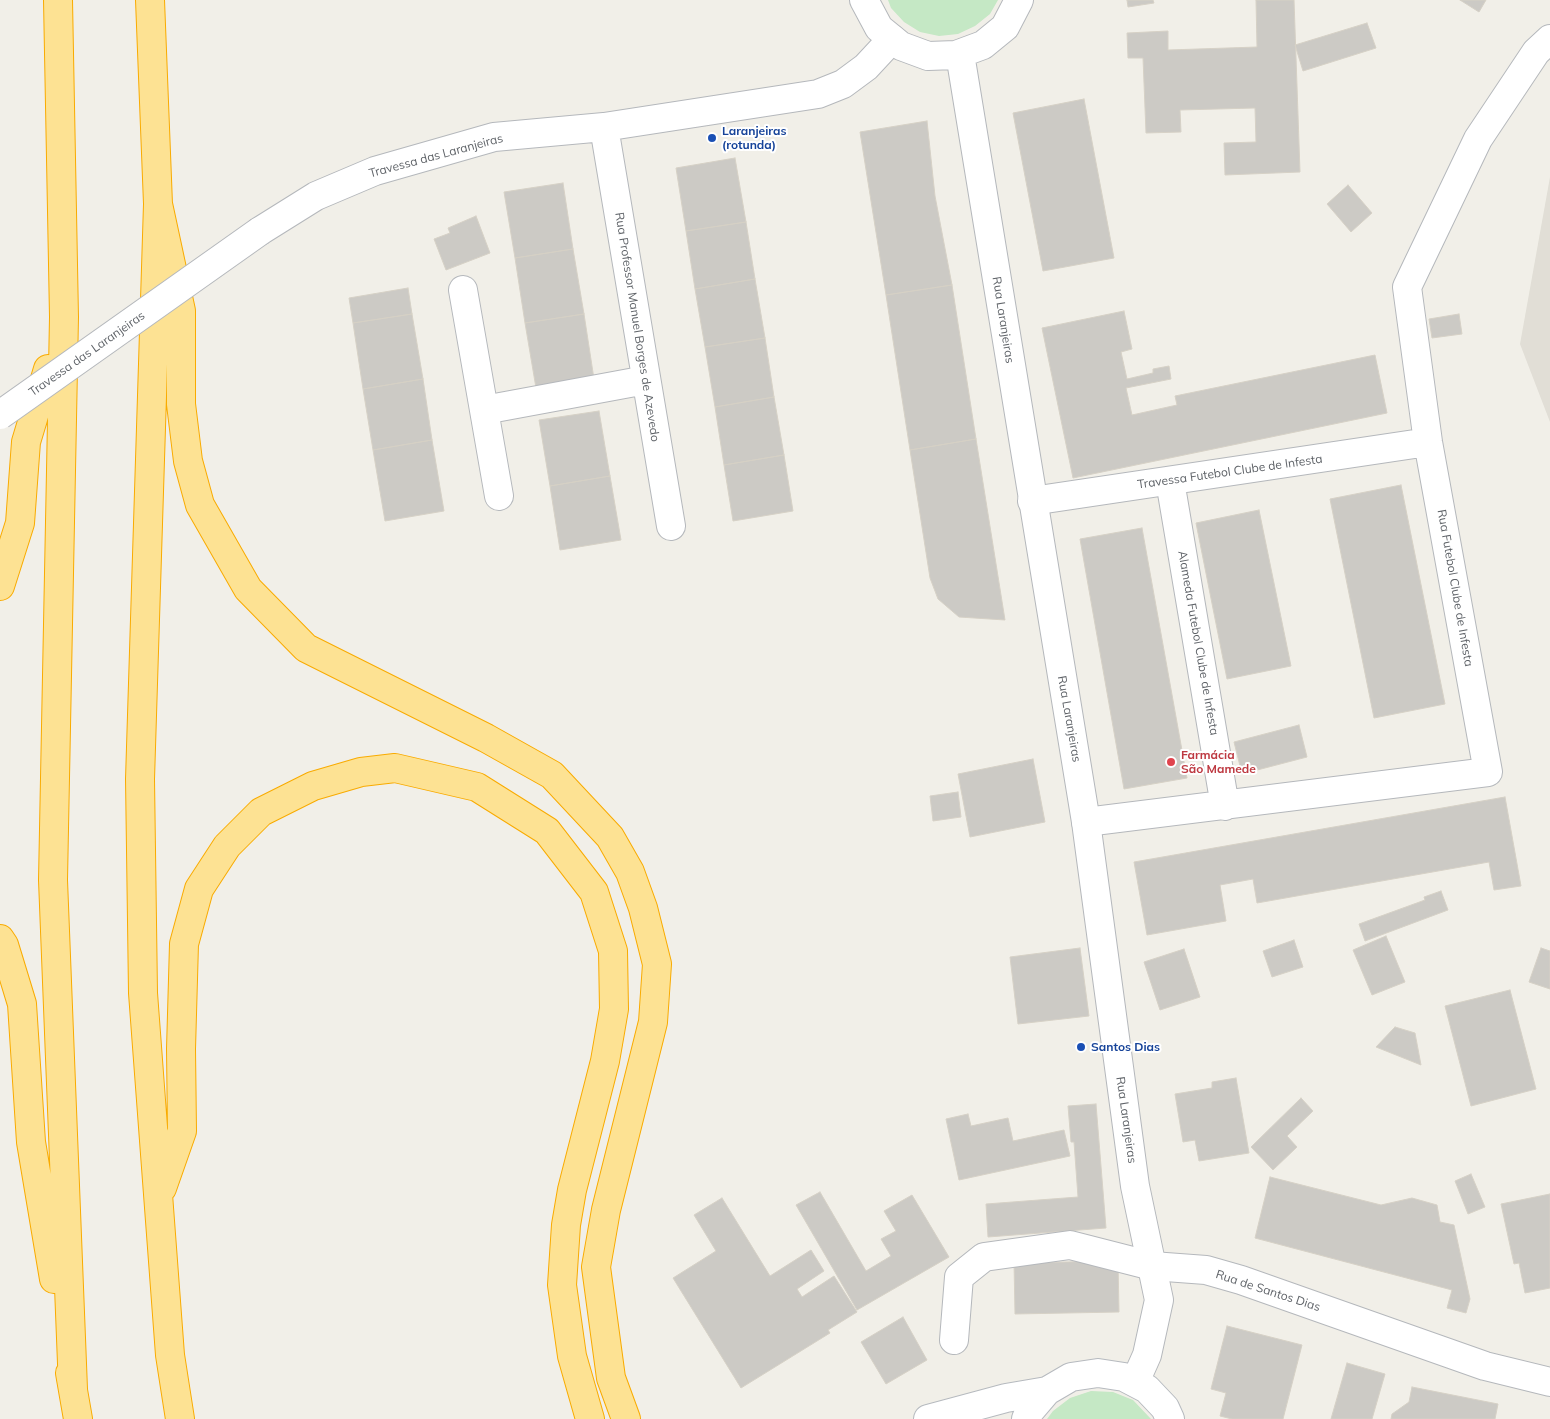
<!DOCTYPE html>
<html>
<head>
<meta charset="utf-8">
<style>
	body { margin:0 }
	canvas { display:block; background:#f1efe8 }
</style>
</head>
<body>
<canvas width="1550" height="1419"></canvas>
<script>
const ctx = document.querySelector('canvas').getContext('2d');
ctx.lineJoin = 'round';
function paint(path, color) { ctx.fillStyle = color; ctx.fill(path, 'evenodd'); }
const shape = rows => new Path2D(rows.map(r => 'M' + r).join(''));
function strokePath(path, color, width, dash) { ctx.strokeStyle = color; ctx.lineWidth = width; ctx.lineCap = dash ? 'butt' : 'round'; ctx.setLineDash(dash || []); ctx.stroke(path); }
function drawText(font, color, halo, rows, align = 'center') {
  ctx.font = font + ' Mulish,sans-serif'; ctx.lineWidth = 4; ctx.setLineDash([]); ctx.textBaseline = 'middle'; ctx.strokeStyle = halo; ctx.fillStyle = color; for (const [text, x, y, turn = 0] of rows) {
    ctx.save(); ctx.translate(x, y); ctx.rotate((+turn || 0) * Math.PI / 180); ctx.textAlign = isNaN(turn) ? turn : align; if (halo) ctx.strokeText(text, 0, 0); ctx.fillText(text, 0, 0); ctx.restore();
  }
}
paint(shape([
	[1550,177,1550,422,1520,344]
]), '#e1ded6');
paint(shape([
	[888,0,998,0,990,14,975,26,958,34,939,36,920,32,904,22,891,8],
	[1091,1391,1113,1392,1133,1400,1151,1419,1047,1419,1053,1411,1070,1398]
]), '#c5e8c5');
const building = shape([
	[1127,0,1153,0,1154,3,1128,7,1127,0],
	[1256,0,1294,0,1300,172,1225,175,1224,143,1256,142,1255,108,1180,110,1181,132,1146,133,1143,58,1128,58,1127,33,1168,31,1168,50,1257,47,1256,0],
	[1460,0,1486,0,1479,12,1460,0],
	[1367,23,1376,48,1303,71,1295,45,1367,23],
	[1084,99,1114,258,1043,271,1013,113,1084,99],
	[927,121,935,196,952,285,886,295,860,132,927,121],
	[735,158,746,222,686,231,676,168,735,158],
	[563,183,573,249,515,258,504,192,563,183],
	[1348,185,1372,213,1351,232,1327,204,1348,185],
	[476,216,490,253,446,270,434,239,450,233,448,228,476,216],
	[746,222,755,279,695,289,686,231,746,222],
	[573,249,584,314,525,323,515,258,573,249],
	[755,279,765,338,705,347,695,289,755,279],
	[952,285,976,439,910,450,886,295,952,285],
	[408,288,412,314,353,323,349,298,408,288],
	[1124,311,1132,349,1121,352,1127,379,1153,373,1153,369,1169,366,1171,379,1126,388,1132,415,1177,405,1175,396,1375,355,1387,413,1073,478,1042,328,1124,311],
	[412,314,423,379,363,389,353,323,412,314],
	[584,314,594,379,536,388,525,323,584,314],
	[1459,314,1462,334,1432,338,1429,319,1459,314],
	[765,338,774,397,715,407,705,347,765,338],
	[423,379,432,440,373,450,363,389,423,379],
	[774,397,784,455,724,465,715,407,774,397],
	[599,411,610,476,550,486,539,420,599,411],
	[976,439,1005,620,959,617,938,599,930,578,910,450,976,439],
	[432,440,444,511,385,521,373,450,432,440],
	[784,455,793,511,733,521,724,465,784,455],
	[610,476,621,540,560,550,550,486,610,476],
	[1401,485,1445,704,1374,718,1330,499,1401,485],
	[1259,510,1291,666,1227,679,1196,523,1259,510],
	[1142,528,1187,778,1124,789,1080,539,1142,528],
	[1299,725,1307,757,1242,774,1234,742,1299,725],
	[1033,759,1045,822,970,837,958,774,1033,759],
	[958,792,961,817,933,821,930,796,958,792],
	[1505,797,1521,886,1494,890,1489,862,1257,903,1253,879,1220,885,1226,921,1147,935,1134,862,1505,797],
	[1441,891,1448,910,1365,941,1359,924,1425,900,1424,897,1441,891],
	[1386,936,1405,982,1372,995,1353,950,1386,936],
	[1294,940,1303,967,1272,977,1263,951,1294,940],
	[1080,948,1089,1016,1018,1024,1010,957,1080,948],
	[1541,948,1550,951,1550,989,1529,982,1541,948],
	[1184,949,1200,997,1160,1010,1144,962,1184,949],
	[1510,990,1536,1089,1471,1106,1445,1006,1510,990],
	[1395,1027,1415,1033,1421,1065,1376,1047,1395,1027],
	[1236,1078,1249,1153,1199,1161,1195,1140,1183,1142,1175,1094,1212,1088,1212,1082,1236,1078],
	[1301,1098,1313,1111,1287,1136,1297,1147,1273,1170,1251,1147,1301,1098],
	[1096,1104,1106,1228,988,1237,986,1204,1078,1197,1074,1142,1071,1142,1068,1106,1096,1104],
	[968,1114,971,1126,1008,1118,1013,1141,1064,1130,1070,1156,959,1180,946,1119,968,1114],
	[1471,1174,1485,1207,1468,1214,1455,1181,1471,1174],
	[1270,1177,1381,1205,1412,1198,1437,1205,1440,1222,1454,1225,1470,1299,1466,1313,1447,1308,1452,1290,1255,1238,1270,1177],
	[820,1192,866,1271,891,1256,881,1239,896,1231,884,1211,912,1195,949,1257,857,1310,796,1205,820,1192],
	[1550,1194,1550,1288,1525,1293,1519,1263,1514,1264,1501,1204,1550,1194],
	[722,1198,770,1276,811,1250,824,1271,797,1289,802,1297,834,1276,857,1312,828,1330,830,1333,741,1388,673,1278,716,1251,694,1215,722,1198],
	[1118,1261,1119,1312,1015,1314,1014,1263,1118,1261],
	[903,1317,927,1360,886,1384,861,1342,903,1317],
	[1227,1326,1302,1345,1283,1419,1232,1419,1220,1416,1226,1393,1211,1389,1227,1326],
	[1347,1363,1385,1374,1372,1419,1331,1419,1347,1363],
	[1412,1387,1498,1404,1495,1419,1391,1419,1392,1414,1409,1402,1412,1387]
]);
paint(building, '#cccac5');
strokePath(building, '#d6d1c6', 1);
const minor = shape([
	[604,127,671,526],
	[260,231,316,196,375,171,494,137,604,127,818,94,843,84,866,67,892,39],
	[463,290,499,496],
	[484,410,646,380],
	[1170,481,1225,806],
	[1032,501,1428,442],
	[1086,822,1488,772,1428,442,1407,287,1478,139,1536,52,1550,39],
	[954,1340,959,1277,984,1257,1070,1245,1152,1266,1206,1270,1241,1280,1485,1366,1550,1382]
]);
const tertiary = shape([
	[864,0,879,28,901,46,928,56,956,55,983,45,1005,27,1019,0],
	[960,54,1086,822,1135,1186,1159,1300,1147,1355,1135,1382]
]);
const secondary = shape([
	[928,1419,1006,1398,1047,1391],
	[1026,1419,1029,1412,1047,1391,1071,1377,1098,1373,1124,1377,1147,1389,1165,1408,1170,1419]
]);
const motorway = shape([
	[58,0,64,317,53,880,73,1389],
	[150,0,158,204,140,779,143,993,170,1355,180,1419],
	[158,204,181,311,181,404,188,461,200,505,248,589,306,648,486,738,552,775,610,837,630,872,643,908,657,964,653,1022,606,1210,596,1267,611,1378,626,1419],
	[0,586,20,523,26,442,48,369],
	[0,939,4,945,22,1004,31,1142,54,1279],
	[162,1188,182,1131,181,1049,184,944,199,889,227,846,261,812,313,786,361,772,395,768,477,787,547,831,594,892,613,951,614,1009,605,1061,572,1190,566,1225,562,1285,572,1356,590,1419],
	[70,1373,78,1419]
]);
strokePath(minor, '#b5b8bc', 30);
strokePath(tertiary, '#b5b8bc', 30);
strokePath(secondary, '#b6babf', 30);
strokePath(motorway, '#f9ab00', 30);
strokePath(minor, '#fff', 28);
strokePath(tertiary, '#fff', 28);
strokePath(secondary, '#fff', 28);
strokePath(motorway, '#fde293', 28);
const minorBridge = shape([
	[0,415,260,231]
]);
strokePath(minorBridge, '#b5b8bc', 30, []);
strokePath(minorBridge, '#fff', 28);
for (const [x, y, r, color] of [
	[712,138,5,"#1a4fb4"],
	[1171,762,5,"#e0444e"],
	[1081,1047,5,"#1a4fb4"]
]) { const dot = new Path2D(); dot.arc(x, y, r, 0, 2 * Math.PI); ctx.fillStyle = color; ctx.fill(dot); strokePath(dot, '#fff', 2); }
drawText('bold 12px', '#164399', '#fff', [
	["Laranjeiras",722,131],
	["(rotunda)",722,145],
	["Santos Dias",1091,1047]
], 'left');
drawText('12px', '#5f6368', '#fff', [
	["Travessa das Laranjeiras",436,156,-15],
	["Rua Laranjeiras",1003,320,81],
	["Rua Professor Manuel Borges de Azevedo",637,327,81],
	["Travessa das Laranjeiras",87,354,-35],
	["Travessa Futebol Clube de Infesta",1230,472,-8],
	["Rua Futebol Clube de Infesta",1455,588,80],
	["Alameda Futebol Clube de Infesta",1198,643,80],
	["Rua Laranjeiras",1069,719,80],
	["Rua Laranjeiras",1126,1120,82],
	["Rua de Santos Dias",1268,1291,18]
]);
drawText('bold 12px', '#be3a42', '#fff', [
	["Farmácia",1181,755],
	["São Mamede",1181,769]
], 'left');
</script>
</body>
</html>
